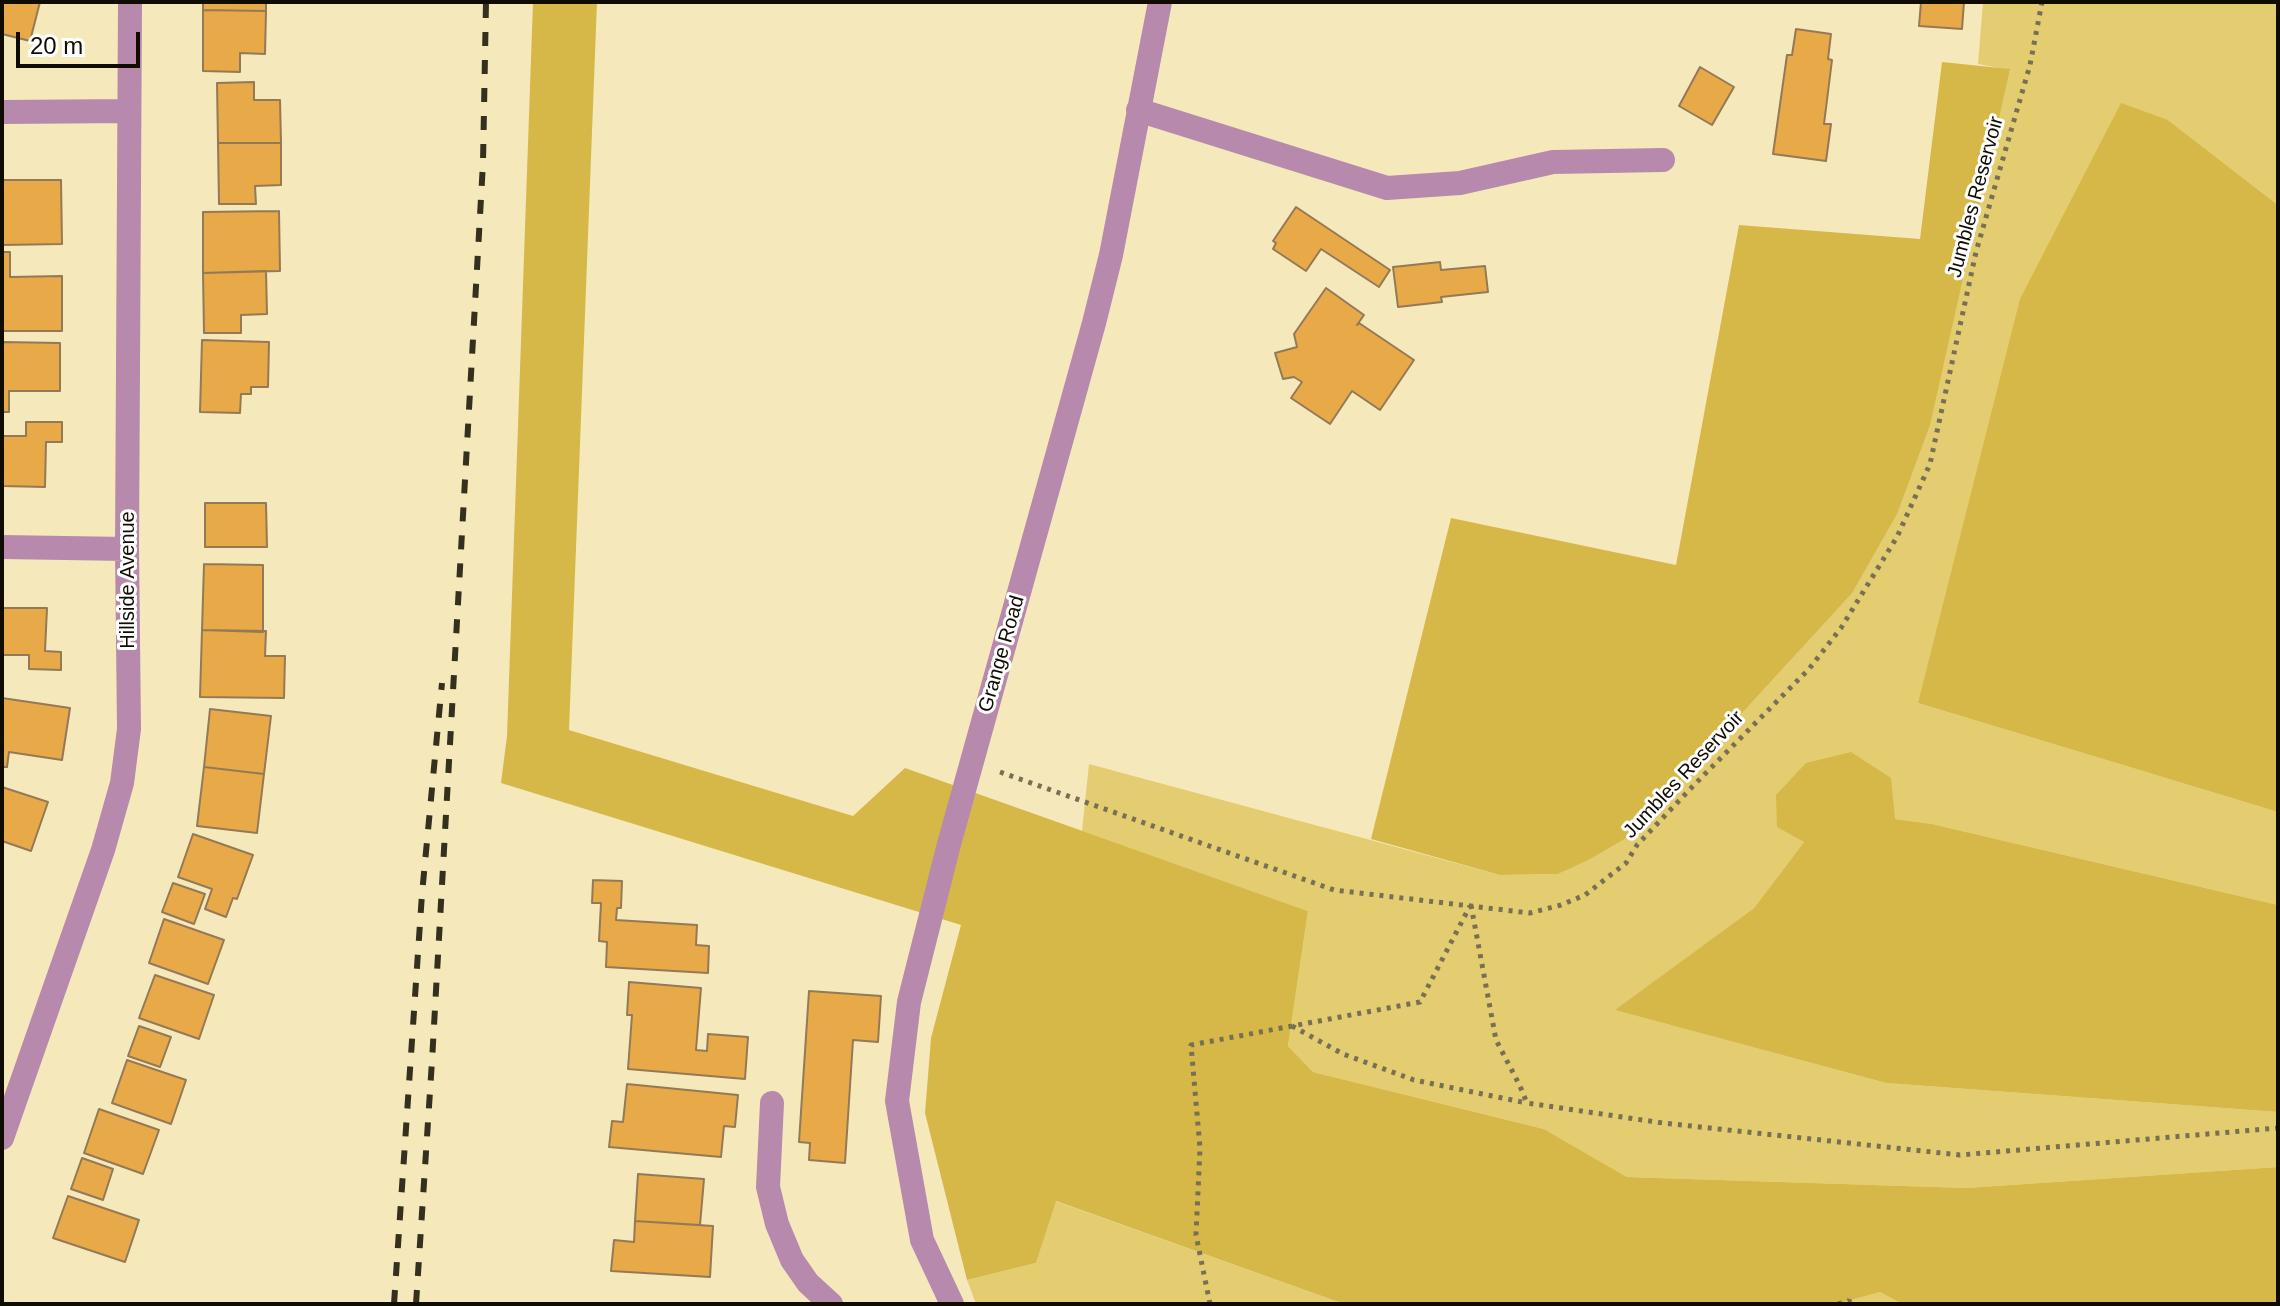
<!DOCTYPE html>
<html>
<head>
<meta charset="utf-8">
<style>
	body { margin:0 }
	#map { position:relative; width:2280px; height:1306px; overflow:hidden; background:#f5e9bc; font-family:Helvetica,sans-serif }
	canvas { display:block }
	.frame { position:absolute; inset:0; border:4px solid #100c00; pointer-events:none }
	.scale { position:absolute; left:16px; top:32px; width:124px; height:36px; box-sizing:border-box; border:4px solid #100c00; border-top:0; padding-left:10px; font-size:24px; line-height:28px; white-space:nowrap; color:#100c00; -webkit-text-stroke:6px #fff; paint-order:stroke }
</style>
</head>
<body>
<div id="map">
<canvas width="2280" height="1306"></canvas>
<div class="frame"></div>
<div class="scale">20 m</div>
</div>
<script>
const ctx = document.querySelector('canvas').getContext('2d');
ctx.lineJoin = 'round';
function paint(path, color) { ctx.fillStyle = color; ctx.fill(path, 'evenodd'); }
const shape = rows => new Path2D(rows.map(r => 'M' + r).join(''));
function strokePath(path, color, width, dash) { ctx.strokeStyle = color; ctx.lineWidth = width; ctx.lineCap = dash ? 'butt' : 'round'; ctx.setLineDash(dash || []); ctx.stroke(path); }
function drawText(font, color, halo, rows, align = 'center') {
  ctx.font = font + ' Helvetica,sans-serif'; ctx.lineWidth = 6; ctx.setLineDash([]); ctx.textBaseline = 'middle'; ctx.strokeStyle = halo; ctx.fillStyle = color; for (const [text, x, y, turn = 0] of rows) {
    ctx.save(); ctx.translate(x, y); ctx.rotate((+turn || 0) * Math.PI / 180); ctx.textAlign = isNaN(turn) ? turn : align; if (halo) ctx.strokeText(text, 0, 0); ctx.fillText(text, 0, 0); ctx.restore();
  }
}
paint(shape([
	[1983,2,2278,2,2278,205,2168,120,1918,703,2278,812,2278,905,1932,824,1895,819,1804,842,1754,908,1616,1010,1886,1083,2278,1112,2278,1167,1966,1188,1627,1177,1544,1129,1313,1072,1288,1046,1308,911,1082,831,1089,764,1500,875,1558,874,1628,837,2010,70,1978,64],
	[1055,1201,1344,1304,976,1304,967,1280,1036,1263],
	[1880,1292,1902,1304,1835,1304]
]), '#e4cc71');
paint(shape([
	[533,2,597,2,569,730,853,816,905,768,1308,911,1288,1046,1313,1072,1544,1129,1627,1177,1966,1188,2278,1167,2278,1304,1902,1304,1880,1292,1836,1304,1344,1304,1056,1201,1036,1263,967,1280,925,1113,931,1038,961,925,501,783,507,736],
	[1942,62,2010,69,1930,425,1897,514,1852,593,1628,837,1590,859,1558,874,1500,875,1371,839,1451,518,1676,565,1739,225,1920,239],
	[2121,103,2168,120,2278,205,2278,812,1918,703,2020,299],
	[1851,752,1891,778,1895,819,1932,824,2278,905,2278,1112,1886,1083,1615,1010,1754,908,1804,842,1777,827,1776,795,1806,763]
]), '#d6b849');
const building = shape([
	[2,2,40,2,30,41,2,34,2,2],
	[203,2,266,2,266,11,203,10,203,2],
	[1921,2,1964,2,1962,29,1919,26,1921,2],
	[203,10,266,11,265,54,240,53,240,72,203,71,203,10],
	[1796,29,1831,34,1828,59,1832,60,1824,124,1831,124,1826,161,1773,154,1787,55,1792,55,1796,29],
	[1700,67,1734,87,1712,125,1679,106,1700,67],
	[254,82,254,100,280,100,281,143,218,143,217,83,254,82],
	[218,143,281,143,281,185,255,186,256,204,219,204,218,143],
	[2,180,61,180,62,244,2,245,2,180],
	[1296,207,1390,270,1379,287,1321,249,1306,271,1273,249,1276,243,1273,241,1296,207],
	[279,211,280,271,203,273,203,212,279,211],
	[2,252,10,252,10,277,62,276,62,331,2,331,2,252],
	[1440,262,1441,270,1485,266,1488,292,1441,297,1442,302,1398,307,1393,267,1440,262],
	[266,271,267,314,241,315,241,333,204,333,203,273,266,271],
	[1326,288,1364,315,1357,325,1359,323,1414,360,1380,410,1352,391,1330,424,1291,398,1302,382,1294,377,1283,379,1275,353,1297,347,1294,334,1326,288],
	[202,340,269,342,268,387,251,387,251,394,241,394,240,413,200,412,202,340],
	[2,342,60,343,60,391,9,391,9,412,2,412,2,342],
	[26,422,62,422,62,442,46,442,45,487,2,486,2,436,26,436,26,422],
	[205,503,266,503,267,547,205,547,205,503],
	[204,564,263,565,263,632,202,630,204,564],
	[2,608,47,608,45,651,61,652,61,670,29,669,29,655,2,655,2,608],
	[202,630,266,631,265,656,285,656,284,698,200,697,202,630],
	[2,698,70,708,62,760,9,752,7,767,2,767,2,698],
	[210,709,271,716,264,774,204,767,210,709],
	[204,767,264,774,257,833,197,826,204,767],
	[2,787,48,802,31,851,2,841,2,787],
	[193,834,253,855,237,899,233,898,226,917,205,909,212,889,178,877,193,834],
	[593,880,622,881,621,908,617,908,616,920,697,925,696,945,709,946,708,973,606,967,607,942,599,941,601,903,592,903,593,880],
	[173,883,205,894,194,924,162,912,173,883],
	[164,919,224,940,208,984,149,963,164,919],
	[155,975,214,995,199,1039,139,1018,155,975],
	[629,982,701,988,696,1050,707,1051,708,1034,748,1037,745,1079,628,1069,632,1015,627,1015,629,982],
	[809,991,881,996,878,1042,853,1040,845,1163,809,1160,810,1143,799,1142,809,991],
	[139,1026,171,1037,160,1067,128,1056,139,1026],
	[127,1060,186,1080,171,1124,112,1103,127,1060],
	[627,1084,738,1095,735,1127,724,1126,721,1157,609,1147,612,1121,623,1122,627,1084],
	[99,1109,159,1130,143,1174,84,1153,99,1109],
	[82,1158,113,1169,103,1200,71,1189,82,1158],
	[638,1174,704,1179,700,1225,635,1221,638,1174],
	[68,1196,139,1220,125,1262,53,1238,68,1196],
	[635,1221,713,1226,710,1277,611,1271,614,1240,634,1242,635,1221]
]);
paint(building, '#e8a949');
strokePath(building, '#947956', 2);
strokePath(shape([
	[1000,772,1334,890,1530,913,1561,905,1585,895,1626,863,1637,845,1695,784,1809,669,1841,628,1897,537,1930,464,1976,252,2030,65,2042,2],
	[1471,905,1496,1040,1519,1084,1527,1103,1663,1123,1960,1155,2278,1128],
	[1292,1026,1343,1054,1414,1080,1527,1103],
	[1210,1304,1196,1235,1200,1148,1191,1045,1420,1002,1470,906],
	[1838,1304,1848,1301,1857,1304]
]), '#787055', 5, [4, 6]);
strokePath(shape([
	[1138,110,1387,188,1460,183,1553,162,1663,160],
	[2,112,129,111],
	[2,547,127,549],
	[772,1103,768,1187,777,1224,792,1260,808,1283,831,1304],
	[2,1138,103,850,122,783,129,729,127,549,130,2],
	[952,1304,922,1240,897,1101,909,1002,949,844,1094,323,1111,255,1160,2]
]), '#b789ad', 24);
strokePath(shape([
	[394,1304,422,894,442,683],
	[416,1304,432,1061,483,163,486,2]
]), '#35301e', 6, [14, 14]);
drawText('20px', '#100c00', '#fff', [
	["Jumbles Reservoir",1976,197,-75],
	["Hillside Avenue",128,580,-90],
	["Grange Road",1002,654,-74],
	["Jumbles Reservoir",1684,775,-47]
]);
</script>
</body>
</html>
